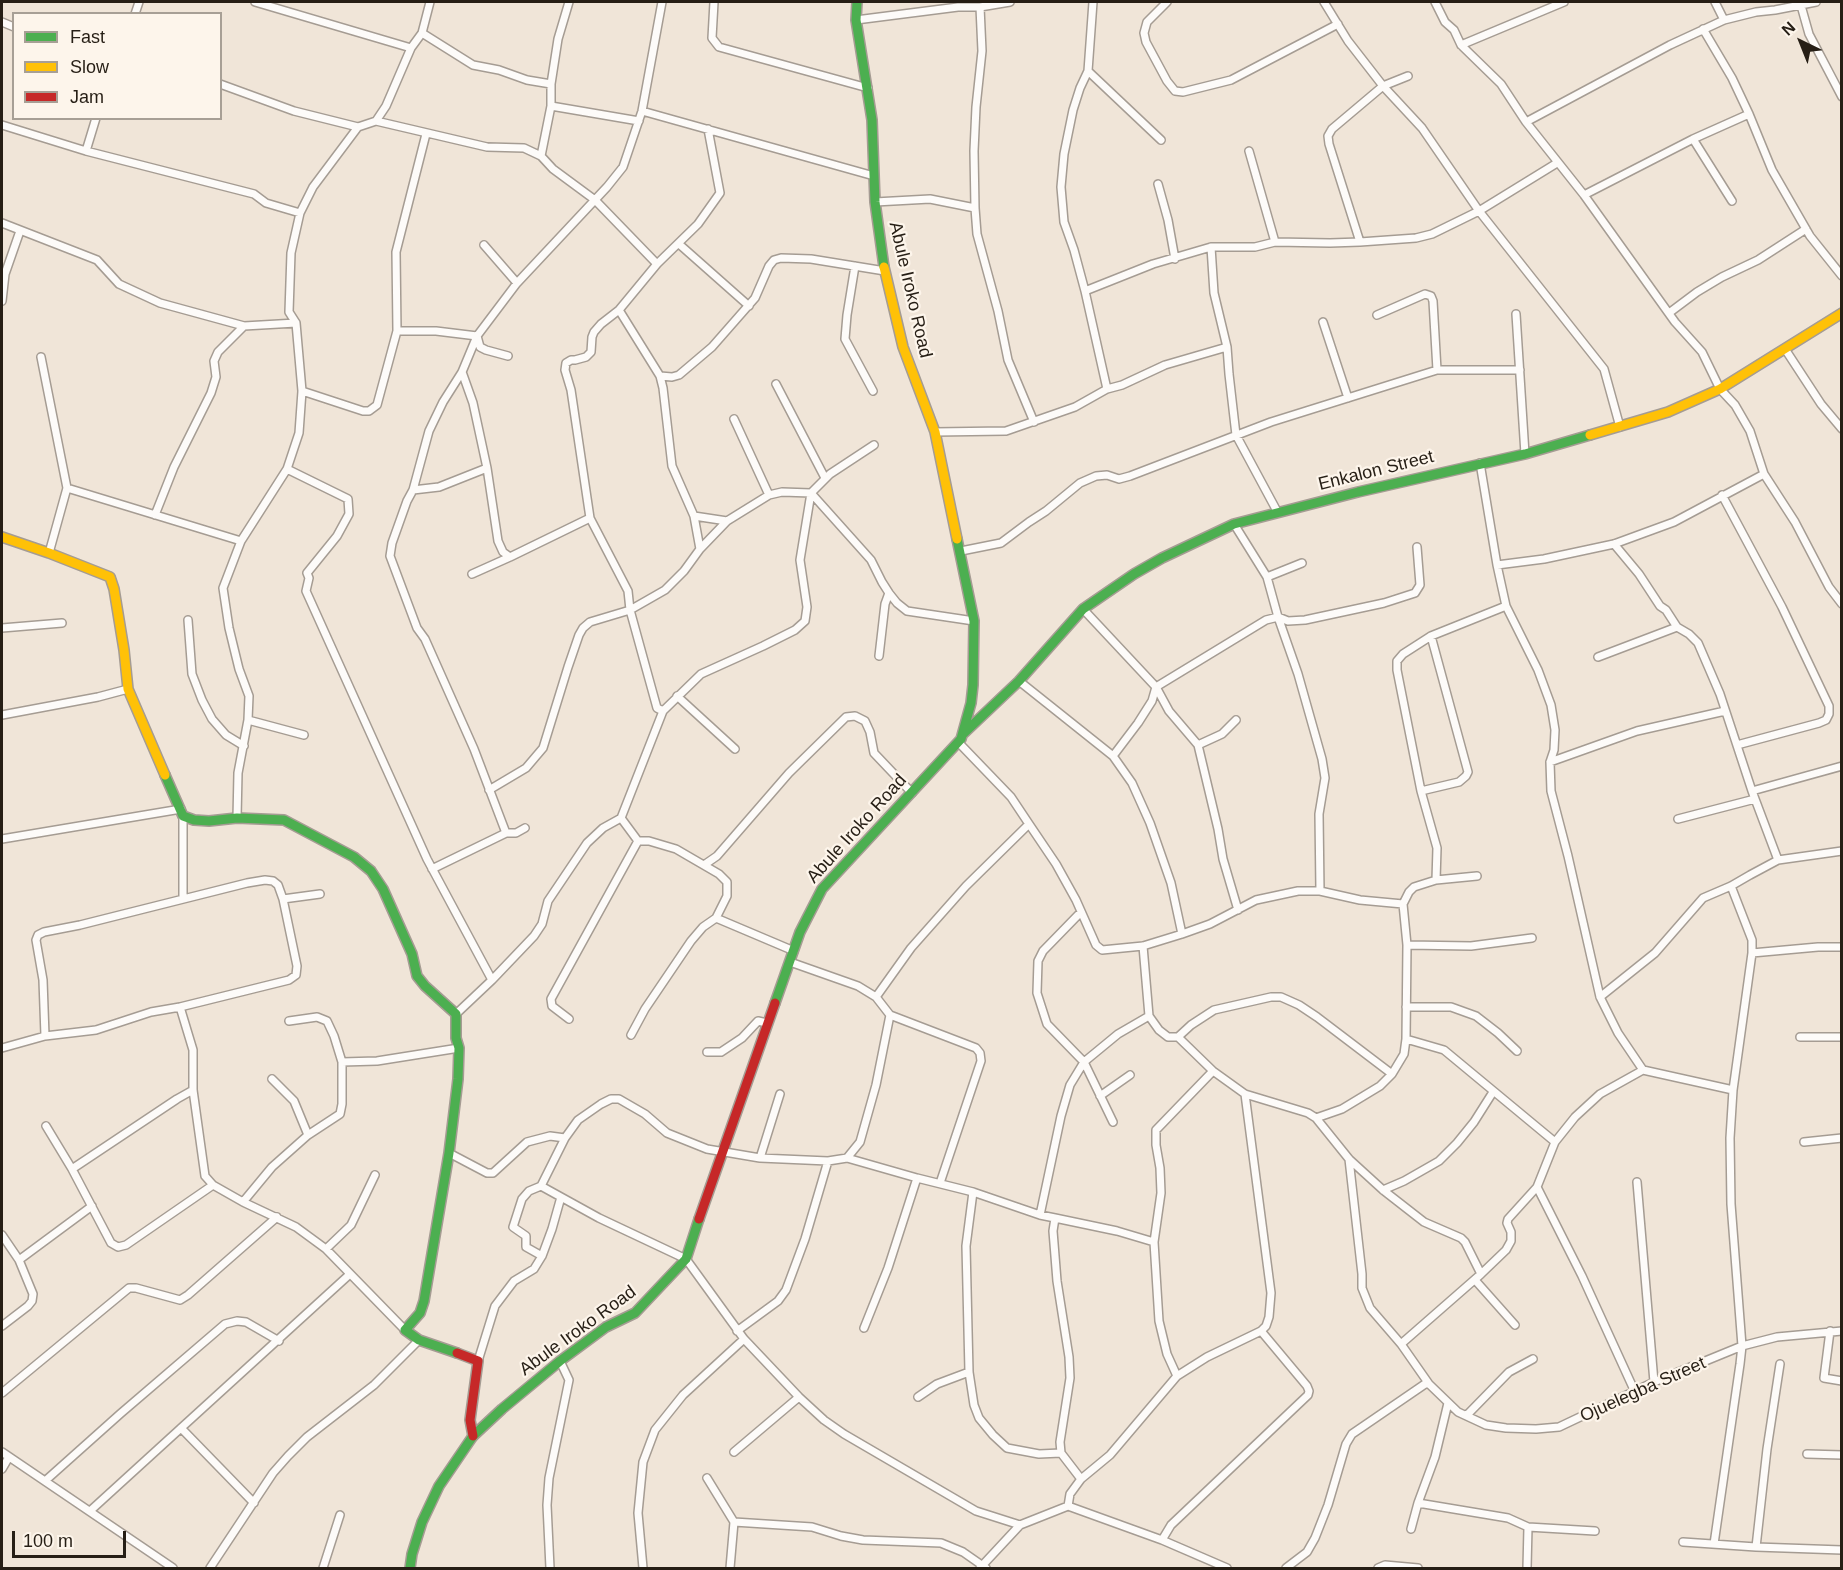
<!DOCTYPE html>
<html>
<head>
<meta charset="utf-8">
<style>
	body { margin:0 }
	#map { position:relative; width:1843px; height:1570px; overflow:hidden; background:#f0e5d8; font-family:Helvetica,sans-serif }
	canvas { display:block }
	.frame { position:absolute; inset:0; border:3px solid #261e15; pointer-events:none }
	.legend { position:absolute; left:12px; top:12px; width:210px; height:108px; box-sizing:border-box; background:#fdf5eb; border:2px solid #a79f95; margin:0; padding:8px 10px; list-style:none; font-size:18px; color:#261e15 }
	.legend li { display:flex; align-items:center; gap:12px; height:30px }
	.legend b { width:30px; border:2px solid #a79f95 }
	.north { position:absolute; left:1771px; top:12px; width:60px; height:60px; -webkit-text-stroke:4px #fdf5eb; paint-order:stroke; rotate:317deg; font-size:16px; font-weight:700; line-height:24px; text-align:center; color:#261e15 }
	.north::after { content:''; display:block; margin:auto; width:21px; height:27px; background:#261e15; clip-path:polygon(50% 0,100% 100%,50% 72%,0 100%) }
	.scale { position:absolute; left:12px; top:1531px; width:114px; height:27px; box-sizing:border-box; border:3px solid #261e15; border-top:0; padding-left:8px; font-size:18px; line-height:21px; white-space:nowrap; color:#261e15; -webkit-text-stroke:4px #fdf5eb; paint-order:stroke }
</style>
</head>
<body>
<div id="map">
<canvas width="1843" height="1570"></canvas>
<div class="frame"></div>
<ul class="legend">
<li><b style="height:8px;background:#4caf50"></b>Fast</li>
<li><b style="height:8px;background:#ffc107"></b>Slow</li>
<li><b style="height:8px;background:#c62828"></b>Jam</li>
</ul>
<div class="north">N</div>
<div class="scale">100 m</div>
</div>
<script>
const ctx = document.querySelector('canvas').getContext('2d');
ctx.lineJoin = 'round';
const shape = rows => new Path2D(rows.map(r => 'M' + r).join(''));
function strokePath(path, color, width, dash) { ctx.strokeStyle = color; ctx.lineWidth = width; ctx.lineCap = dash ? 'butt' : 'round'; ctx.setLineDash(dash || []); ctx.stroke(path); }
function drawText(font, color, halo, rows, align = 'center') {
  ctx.font = font + ' Helvetica,sans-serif'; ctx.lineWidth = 4.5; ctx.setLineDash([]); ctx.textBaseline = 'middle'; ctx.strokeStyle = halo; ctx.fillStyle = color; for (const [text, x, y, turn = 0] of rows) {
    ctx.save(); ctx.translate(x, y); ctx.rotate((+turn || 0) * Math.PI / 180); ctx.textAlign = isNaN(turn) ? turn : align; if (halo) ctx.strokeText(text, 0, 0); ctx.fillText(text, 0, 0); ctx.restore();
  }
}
const street = shape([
	[255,2,411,48],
	[714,2,712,38,719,47,868,88],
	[1093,2,1088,71,1080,88,1073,110,1064,154,1061,187,1064,222,1074,250,1085,291,1107,389],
	[1167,2,1147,22,1144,33,1146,42,1167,81,1175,91,1183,92,1231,80,1338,24],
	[1324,2,1348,41,1383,86,1422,128,1479,211,1604,369,1620,427],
	[1435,2,1445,22,1454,30,1461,45,1501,84,1526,122,1584,195,1675,322,1702,352,1720,389,1735,405,1750,431,1764,474,1795,522,1829,587,1842,604],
	[1715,2,1724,20],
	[1800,2,1809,34,1842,97],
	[980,7,982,51,976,107,974,151,975,208,977,234,998,311,1008,360,1034,422],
	[135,14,139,2],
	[856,20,958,7,980,7,1010,2],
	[2,22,14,27],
	[1703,29,1732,78,1749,114,1772,170,1810,236,1842,276],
	[422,33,473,65,499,70,527,80,551,84],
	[1461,45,1564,2],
	[1088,71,1161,140],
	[220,84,294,111,358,127],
	[551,106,639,121],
	[642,111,874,176],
	[376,121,487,147,524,148,541,156,553,169,595,200,657,264],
	[1526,122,1670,45,1724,20,1756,12,1775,10,1816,2],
	[2,125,86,151,254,194,266,203,300,213],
	[1693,139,1732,201],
	[86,151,96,118],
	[1249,151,1275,242],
	[541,156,551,106,551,84,558,39,569,2],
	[1158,184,1168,220,1175,259],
	[1584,195,1693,139,1749,114],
	[875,202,930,199,975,208],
	[2,223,97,260,119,284,160,303,244,326,296,323],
	[1360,242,1329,144,1328,136,1332,129,1383,86,1408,76],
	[679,244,749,306],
	[484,245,517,283],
	[1211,247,1214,293,1227,347,1229,374,1236,435,1278,513],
	[855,266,847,315,845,339,873,391],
	[1085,291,1153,264,1211,247,1255,247,1275,242,1330,243,1360,242,1416,238,1432,234,1479,211,1557,163],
	[2,301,5,274,20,231],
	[619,310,660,376,663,388,672,466,694,516,700,549],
	[1669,313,1697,292,1722,277,1758,260,1806,229],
	[1516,314,1525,454],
	[1377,315,1425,294,1431,296,1433,301,1437,370],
	[1323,322,1348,398],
	[397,331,436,331,477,336,480,347,486,350,508,356],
	[1785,349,1821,404,1842,429],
	[41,357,67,488,49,553],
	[462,372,473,403,487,468,498,541,503,552,510,557],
	[660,376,672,377,679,375,712,347,755,298,769,266,774,260,781,258,811,259,885,271],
	[776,384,825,478],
	[302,391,363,411,369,411,377,405,397,331,396,252,426,134],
	[734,419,769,495],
	[935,432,1006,431,1075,407,1107,389,1122,385,1165,365,1227,347],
	[1480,463,1497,565,1506,606,1538,670,1551,705,1555,730,1554,750,1550,762,1551,791,1568,856,1600,997,1618,1033,1643,1070,1733,1090],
	[287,469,348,499,349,514,337,536,307,573,309,578,306,591,427,859,492,980],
	[67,488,241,541],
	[413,490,439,487,487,468],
	[1722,495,1782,607,1829,706,1829,714,1826,720,1819,723,1737,745],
	[155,515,174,467,211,393,216,377,214,361,218,352,244,326],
	[694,516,727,521],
	[1234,524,1267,577,1278,617,1298,674,1322,759,1325,778,1319,814,1320,891],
	[1614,544,1639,574,1660,606,1666,610,1677,627,1689,634,1698,643,1720,694,1752,791,1778,860],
	[961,551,1001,543,1029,522,1046,511,1080,483,1096,476,1107,475,1119,479,1130,476,1271,422,1437,370,1520,370],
	[1497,565,1544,559,1614,544,1674,522,1764,474],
	[472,574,510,557,590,518],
	[1267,577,1302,563],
	[1083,609,1156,687,1169,711,1198,745,1218,829,1223,859,1238,910],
	[188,620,192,674,202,700,212,719,226,735,244,746],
	[2,628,62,623],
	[1431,636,1468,772,1466,776,1459,782,1421,791,1397,670,1397,661,1403,654,1431,636,1506,606],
	[879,656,885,604,889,593],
	[1598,657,1677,627],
	[1019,681,1113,756,1132,783,1150,823,1171,883,1182,934],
	[677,696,735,749],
	[663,711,657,708,630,610,628,591,590,518,571,390,565,370,566,363,571,360,575,360,586,357,591,352,592,337,594,332,601,324,619,310,657,264,698,224,720,193,708,129],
	[2,715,98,697,128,689],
	[248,720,304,735],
	[959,743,1011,797,1029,824,1056,864,1076,900,1096,945,1102,950,1143,946,1182,934,1210,924,1256,900,1298,891,1320,891,1360,900,1403,904],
	[1198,745,1222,734,1236,720],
	[1113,756,1138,723,1152,701,1156,687,1266,620,1278,617,1288,621,1305,620,1384,603,1415,593,1420,585,1417,547],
	[1550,762,1637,731,1725,711],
	[489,790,526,768,543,748,568,667,579,635,583,628,590,622,630,610,665,590,684,571,700,549,727,521,769,495,782,492,811,493,871,560,882,582,889,593,897,603,907,611,974,621],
	[1421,791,1437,848,1436,880],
	[1752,791,1842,766],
	[237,818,238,773,248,720,249,696,239,669,229,628,223,588,241,541,287,469,299,433,302,391,296,323,289,312,291,253,300,213,313,187,358,127,376,121,386,106,411,48,422,33,430,2],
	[621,818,638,841,649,841,676,849,719,874,727,882,727,896,716,918,703,927,691,941,645,1009,631,1035],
	[1678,819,1755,799],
	[506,833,474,749,425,639,417,628,390,556,392,543,407,501,413,490,429,431,443,402,462,372,477,336,517,283,607,187,623,167,642,111,662,2],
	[2,839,181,809],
	[704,865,717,856,789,773,846,717,855,716,865,721,870,732,874,753,912,793],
	[432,869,506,833,516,833,525,828],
	[183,899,183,816],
	[283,899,320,894],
	[1081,912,1043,951,1038,961,1037,993,1047,1024,1084,1062,1113,1122],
	[716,918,794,951],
	[1407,945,1471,946,1532,938],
	[1143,946,1149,1016,1159,1030,1168,1037,1178,1037,1213,1071,1245,1094,1308,1113,1316,1118,1349,1159,1383,1190,1424,1222,1461,1238,1465,1242,1481,1274],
	[1752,953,1818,947,1842,947],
	[790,962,858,986,876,997,890,1015,976,1048,980,1053,981,1061,940,1183],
	[876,997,911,948,966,886,1029,824],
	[1600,997,1655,953,1703,898,1731,886,1750,875,1778,860,1842,851],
	[180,1007,193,1050,193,1090,205,1176,213,1185,243,1202,296,1227,326,1249,405,1330],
	[1406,1007,1451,1007,1476,1016,1498,1033,1517,1051],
	[456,1014,492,980,534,936,542,924,548,901,587,843,603,828,621,818,663,711,701,674,763,646,795,630,805,621,807,607,800,560,811,493,830,474,874,445],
	[569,1019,552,1006,551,999,638,841],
	[1178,1037,1191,1025,1214,1010,1271,997,1281,997,1299,1005,1317,1017,1392,1074],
	[1800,1037,1842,1037],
	[1406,1039,1444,1050,1555,1142],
	[2,1048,45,1036,96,1030,151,1012,180,1007,289,980,296,975,297,966,283,899,278,885,273,881,265,880,247,883,80,925,44,932,38,935,36,940,43,980,45,1036],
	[707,1052,721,1052,742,1038,758,1021,767,1023],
	[342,1062,377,1061,459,1048],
	[272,1079,294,1101,308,1135],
	[1100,1096,1130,1075],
	[1316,1118,1342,1109,1380,1086,1392,1074,1404,1054,1406,1039,1407,945,1403,904,1409,892,1414,887,1436,880,1477,876],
	[46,1126,72,1169,111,1243,118,1247,126,1245,213,1185],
	[1804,1142,1842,1138],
	[449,1153,487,1173,493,1173,527,1142,550,1136,565,1138,578,1120,601,1104,611,1099,619,1099,645,1114,667,1133,707,1149,760,1158,828,1161,847,1158,917,1178,973,1192,1040,1215,1055,1218,1053,1231,1057,1281,1069,1357,1070,1378,1060,1442,1061,1453,1081,1479],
	[760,1158,780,1094],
	[847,1158,860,1142,876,1085,890,1015],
	[1349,1159,1362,1274,1362,1288,1370,1308,1401,1344,1429,1384],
	[72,1169,177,1099,193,1090],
	[1637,1182,1654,1382],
	[541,1186,599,1218,686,1259,744,1339,799,1397,824,1420,844,1434,976,1511,1020,1525,1068,1506,1162,1540,1227,1568],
	[1537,1187,1582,1276,1635,1392],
	[1383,1190,1404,1181,1439,1161,1457,1143,1474,1122,1493,1092],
	[973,1192,966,1246,969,1372,974,1405,979,1418,993,1435,1007,1448,1039,1454,1061,1453],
	[243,1202,272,1167,308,1135,340,1114,342,1104,342,1062,334,1036,327,1021,317,1017,289,1021],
	[1040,1215,1061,1116,1070,1085,1084,1062,1118,1034,1149,1016],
	[1055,1218,1117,1231,1154,1242],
	[2,1235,19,1260,33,1294,32,1301,28,1306,2,1326],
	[326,1249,351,1225,375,1175],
	[542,1256,526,1247,526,1236,513,1227,522,1199,529,1191,541,1186,565,1138],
	[19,1260,92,1206],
	[1475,1280,1515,1325],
	[864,1328,888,1268,917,1178],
	[737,1331,778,1301,786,1290,805,1239,828,1161],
	[1830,1331,1824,1378,1842,1381],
	[1401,1344,1481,1274,1506,1250,1511,1241,1511,1232,1507,1223,1508,1219,1537,1187,1555,1142,1575,1117,1600,1094,1643,1070],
	[478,1361,495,1306,514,1281,534,1269,542,1256,552,1229,561,1197],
	[1780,1364,1767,1449,1756,1547,1842,1550],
	[1177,1376,1167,1354,1159,1321,1154,1242,1161,1193,1160,1168,1156,1145,1156,1130,1213,1071],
	[2,1393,129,1288,136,1288,180,1300,188,1295,277,1217],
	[918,1397,937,1384,969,1372],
	[1467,1415,1509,1372,1533,1359],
	[181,1428,254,1503],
	[2,1452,173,1568],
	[734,1452,799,1397],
	[1807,1454,1842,1455],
	[2,1469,9,1457],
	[707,1478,734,1522,730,1568],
	[45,1481,120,1414,225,1324,237,1321,246,1322,279,1341],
	[1418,1503,1508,1518,1528,1527,1595,1531],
	[1068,1506,1070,1494,1081,1479,1110,1455,1177,1376,1207,1357,1261,1331,1266,1326,1269,1317,1271,1293,1245,1094],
	[90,1511,350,1274],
	[734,1522,812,1527,841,1536,863,1540,941,1543,963,1552,986,1568],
	[1411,1529,1418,1503,1435,1457,1448,1403],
	[1162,1540,1171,1525,1308,1395,1309,1391,1307,1386,1261,1331],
	[1683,1542,1756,1547],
	[1714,1544,1740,1364,1742,1346,1731,1204,1730,1138,1733,1090,1752,953,1752,940,1731,886],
	[210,1568,273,1473,288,1456,307,1437,374,1385,419,1340],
	[323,1568,340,1515],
	[550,1568,547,1505,549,1478,569,1380,560,1361],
	[643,1568,638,1513,643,1462,655,1430,683,1395,744,1339],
	[980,1568,1020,1525],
	[1286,1568,1307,1552,1315,1538,1328,1505,1346,1444,1352,1434,1425,1384,1429,1384,1458,1412,1486,1425,1506,1428,1536,1429,1559,1427,1654,1382,1742,1346,1777,1337,1842,1331],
	[1378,1568,1385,1565,1418,1568],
	[1527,1568,1528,1527]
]);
const fast = shape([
	[857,2,856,20,872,120,875,202,884,267],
	[963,734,1019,681,1083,609,1134,574,1162,558,1234,524,1358,492,1525,454,1590,435],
	[165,775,183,816,194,820,209,821,237,818,284,820,354,857,371,871,383,889,412,954,417,976,425,986,456,1014,456,1038,459,1048,458,1079,449,1153,424,1301,420,1313,405,1330,419,1340,457,1353],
	[775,1003,800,932,822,889,961,739,971,703,973,685,974,621,957,539],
	[410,1568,412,1554,422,1522,439,1486,473,1436,502,1409,560,1361,606,1327,635,1313,686,1259,699,1219]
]);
const slow = shape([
	[884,267,903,347,935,432,957,539],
	[1590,435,1668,412,1720,389,1842,313],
	[2,537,49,553,110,577,114,589,124,650,128,689,165,775]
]);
const jam = shape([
	[699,1219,775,1003],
	[457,1353,478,1361,470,1420,473,1436]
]);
strokePath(street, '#a59c93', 10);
strokePath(fast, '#a59c93', 12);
strokePath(slow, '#a59c93', 12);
strokePath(jam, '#a59c93', 12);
strokePath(street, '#fdfbf9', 7);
strokePath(fast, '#4caf50', 9);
strokePath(slow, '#ffc107', 9);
strokePath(jam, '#c62828', 9);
drawText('18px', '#261e15', '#fdf5eb', [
	["Abule Iroko Road",910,290,77],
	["Enkalon Street",1376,471,-14],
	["Abule Iroko Road",857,829,-48],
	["Abule Iroko Road",578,1331,-36],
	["Ojuelegba Street",1643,1390,-24]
]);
</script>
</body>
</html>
